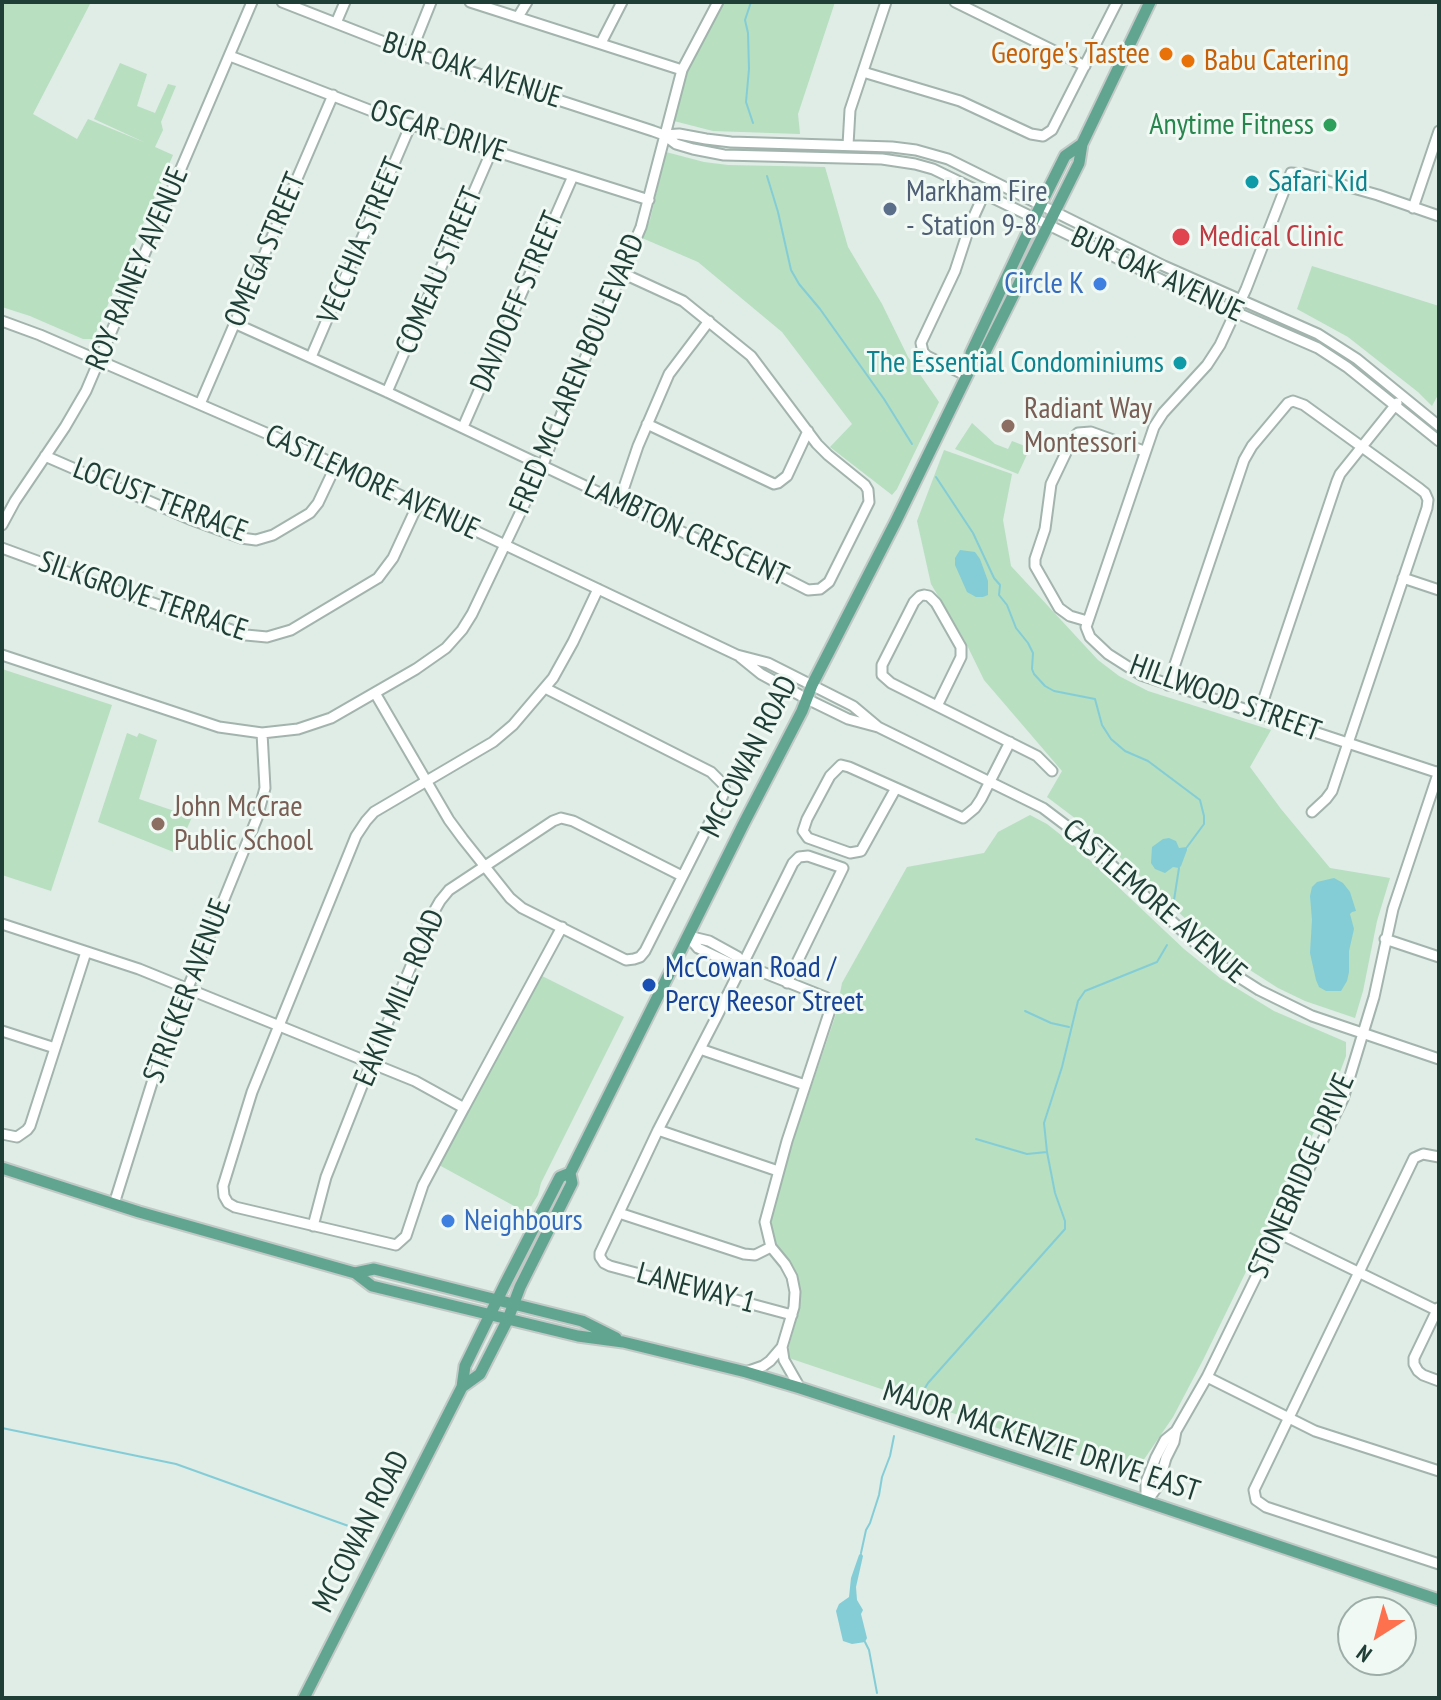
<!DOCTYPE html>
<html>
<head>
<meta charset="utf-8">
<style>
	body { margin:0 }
	#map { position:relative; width:1441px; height:1700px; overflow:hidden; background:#e0ece6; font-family:"PT Sans Narrow",sans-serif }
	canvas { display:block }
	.frame { position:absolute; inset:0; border:4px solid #1f3e35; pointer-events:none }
	.north { position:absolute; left:1337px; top:1596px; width:80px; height:80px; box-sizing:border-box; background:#f1f9f4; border:2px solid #9daea8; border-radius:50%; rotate:216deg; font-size:22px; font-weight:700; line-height:32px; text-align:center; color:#1f3e35 }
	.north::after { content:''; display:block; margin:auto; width:28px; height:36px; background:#fd714e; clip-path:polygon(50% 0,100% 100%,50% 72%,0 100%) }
</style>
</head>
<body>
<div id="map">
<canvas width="1441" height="1700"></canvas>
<div class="frame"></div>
<div class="north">N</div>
</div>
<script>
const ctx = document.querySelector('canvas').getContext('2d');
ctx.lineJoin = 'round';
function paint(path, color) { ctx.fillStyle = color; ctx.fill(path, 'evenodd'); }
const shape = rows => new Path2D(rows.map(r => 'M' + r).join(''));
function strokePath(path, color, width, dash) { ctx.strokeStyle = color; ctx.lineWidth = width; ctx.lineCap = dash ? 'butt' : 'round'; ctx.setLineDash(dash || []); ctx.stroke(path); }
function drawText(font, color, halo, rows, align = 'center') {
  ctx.font = font + ' "PT Sans Narrow",sans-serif'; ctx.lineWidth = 6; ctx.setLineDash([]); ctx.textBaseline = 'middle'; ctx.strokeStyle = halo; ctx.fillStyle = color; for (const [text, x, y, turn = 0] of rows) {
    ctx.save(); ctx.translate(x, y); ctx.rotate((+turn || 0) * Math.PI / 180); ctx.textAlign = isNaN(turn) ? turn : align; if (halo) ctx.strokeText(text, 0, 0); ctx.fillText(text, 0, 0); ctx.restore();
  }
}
paint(shape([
	[2,2,91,2,33,114,77,139,88,119,146,143,94,119,120,63,147,74,137,106,155,113,168,84,176,86,161,122,163,130,155,147,173,155,93,339,83,339,30,316,2,307],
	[723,2,835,2,798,114,800,134,713,131,674,121,691,60],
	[666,152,704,162,728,165,825,167,848,247,882,304,908,357,939,402,897,489,892,495,830,447,852,424,782,332,698,262,642,238,650,220],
	[1312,266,1439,306,1439,393,1432,406,1418,392,1348,337,1297,309],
	[972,423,995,444,1008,449,1012,441,1030,448,1018,474,955,449],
	[944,450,1012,474,1003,520,1011,566,1098,660,1119,676,1148,691,1271,730,1250,767,1281,809,1330,868,1390,878,1377,921,1363,991,1355,1018,1305,1001,1278,988,1228,956,1206,938,1092,831,1047,797,1062,771,984,680,965,641,931,584,917,521],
	[2,669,112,705,51,891,2,875],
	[127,733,137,737,139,733,157,740,139,799,192,817,176,853,98,822],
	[1030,815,1047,824,1076,847,1184,949,1220,978,1274,1011,1346,1042,1346,1056,1329,1101,1203,1360,1173,1417,1134,1474,786,1357,797,1317,800,1294,794,1272,786,1257,780,1251,772,1237,771,1217,795,1135,836,1014,842,983,907,867,984,853,998,832],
	[542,976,624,1017,541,1183,538,1195,527,1213,439,1165]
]), '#b7dfc0');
paint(shape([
	[960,550,975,552,980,559,988,581,988,595,983,597,976,597,967,592,955,565,955,558],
	[1169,838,1176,841,1179,848,1187,847,1187,850,1181,866,1179,868,1173,867,1165,873,1155,869,1151,863,1152,847,1163,839],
	[1334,878,1343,883,1350,892,1356,911,1352,912,1350,914,1354,929,1349,951,1349,972,1347,981,1341,991,1326,991,1319,987,1316,980,1310,953,1312,920,1310,896,1312,887,1317,882],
	[861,1553,863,1556,856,1587,857,1600,863,1610,861,1614,867,1638,865,1642,852,1644,843,1641,836,1611,839,1604,849,1597,851,1578,859,1555]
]), '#84cdd6');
strokePath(shape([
	[751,2,745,20,748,33,749,69,746,102,753,123],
	[767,176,778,212,791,270,799,284,820,309,884,399,912,444],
	[936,477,973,533,994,578,1000,585,999,595,1007,605,1016,628,1028,643,1033,653,1032,669,1034,674,1045,686,1054,691,1095,699,1102,725,1111,739,1125,751,1148,761,1200,800,1204,816,1204,824,1187,847],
	[1174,900,1179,868],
	[1025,1011,1051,1023,1069,1027],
	[976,1139,1027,1154,1047,1152],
	[909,1406,917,1401,928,1383,1065,1229,1065,1221,1055,1193,1047,1152,1044,1123,1062,1067,1078,1001,1085,991,1157,962,1167,945],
	[2,1428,176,1464,368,1533],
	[861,1553,866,1530,870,1523,879,1495,882,1477,890,1456,894,1436],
	[865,1642,869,1650,877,1693]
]), '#84cdd6', 2);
const minor = shape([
	[282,2,402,49,653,131,664,135,676,144,693,149,724,155,882,159,915,164,933,169,1166,282,1318,348,1347,367,1439,441],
	[470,2,682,70],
	[955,2,1085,66],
	[518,17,527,2],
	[336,23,345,2],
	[601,43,622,2],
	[411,52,431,2],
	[230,56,390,118,649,200],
	[863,72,960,101,1031,134,1043,136,1052,130,1117,2],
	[664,135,679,134,706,139,731,142,892,147,916,150,948,159,1164,266,1318,334,1357,359,1439,426],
	[848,145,850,110,886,2],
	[1413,208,1439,131],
	[1439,216,1378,195,1304,174,1291,173,1246,289,1220,345,1207,365,1163,413,1154,427,1086,627,1090,637,1108,654,1141,675,1439,773],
	[2,321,40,335,305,450,737,655,768,663,853,706,878,727],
	[234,323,387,392,733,556,765,568,808,590,820,589,829,582,869,502,868,490,865,485,828,455,817,444,751,356,683,301,622,273],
	[311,357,411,124],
	[967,376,927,356,923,352,921,343,955,271,970,225,984,194],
	[387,392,492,150],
	[200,404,333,95],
	[647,424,774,484,778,483,787,476,808,431],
	[463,427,573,176],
	[45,456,192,520,241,538,256,540,273,535,310,513,318,503,336,465],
	[619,502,638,446,669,374,709,321],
	[2,525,15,501,65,427,86,391,252,2],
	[2,548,127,594,246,635,267,637,291,630,378,578,393,558,418,504],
	[1403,578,1439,590],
	[1087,621,1070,616,1059,608,1035,566,1035,559,1045,529,1051,484,1073,438,1078,433,1091,432,1144,451],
	[2,655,219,727,262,733,298,729,331,718,416,669,446,648,462,630,472,614,543,465,563,410,641,227,682,70,718,2],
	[740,657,761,674,807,699,848,719,878,727,1043,808,1084,839,1206,953,1226,969,1259,990,1312,1016,1439,1059],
	[1168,685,1244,460,1252,446,1288,403,1293,401,1304,405,1420,489,1425,493,1428,500,1427,508,1348,743,1332,791,1326,799,1312,812],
	[375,693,449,820,463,839,510,898,522,908,626,960,634,959,640,957,645,951,721,800,725,790,723,784,711,772,545,688],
	[937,706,961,657,961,647,936,603,929,596,924,595,920,596,914,602,882,665,882,675,891,683,1037,756,1052,771],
	[1259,713,1337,481,1340,474,1397,403],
	[896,788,861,851,850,853,808,838,803,831,807,819,830,776,841,765,849,767,963,818,975,808,981,799,1010,742],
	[2,924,139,969,415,1081,464,1108,562,927],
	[688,936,698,948,734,965,742,964,825,997,829,1000,831,1007,787,1141,765,1222,771,1247,785,1264,792,1277,795,1292,794,1307,782,1347,770,1361,763,1366,746,1372],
	[688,936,709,941,738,957,742,964],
	[1385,939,1439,957],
	[787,983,843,868,808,856,799,857,793,863,716,1018,658,1130,600,1253,600,1257,604,1263,610,1266,792,1315],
	[2,1031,55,1048],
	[700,1049,805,1085],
	[464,1108,423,1185,406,1236,396,1245,235,1207,228,1203,224,1196,223,1186,252,1092,356,836,366,821,374,812,493,742,513,725,553,678,573,642,598,589],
	[658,1130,778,1171],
	[2,1134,17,1137,27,1130,30,1126,86,952],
	[1439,1157,1423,1154,1414,1158,1254,1490,1256,1500,1266,1507,1439,1564],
	[114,1204,161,1054,257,818,265,788,262,733],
	[619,1213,744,1254,755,1255,771,1247],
	[313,1226,326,1177,371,1063,432,915,440,901,449,890,553,821,561,818,573,821,682,876],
	[1278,1233,1436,1310],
	[1438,1308,1414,1358,1414,1364,1418,1371,1423,1375,1439,1381],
	[782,1347,784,1360,800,1388],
	[1207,1377,1315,1431,1439,1471],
	[1147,1501,1158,1486,1166,1458,1174,1442,1176,1431],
	[1146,1502,1146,1482,1156,1457,1165,1440,1176,1431,1207,1377,1343,1099,1374,997,1393,909,1439,771]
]);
const major = shape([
	[973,363,971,353,1045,196,1065,156,1082,144],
	[2,1168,139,1212,355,1273,372,1286,578,1336,623,1342,746,1372,800,1388,1055,1471,1439,1600],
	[355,1273,374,1269,481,1296,582,1321,616,1338],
	[462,1387,480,1374,508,1319,520,1287,572,1183,570,1173,744,823,802,711,812,685,896,521,973,363,982,358,1079,163,1082,144,1150,2],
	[304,1698,462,1387,465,1366,504,1286,560,1177,570,1173]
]);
strokePath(minor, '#a2b4ad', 13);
strokePath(major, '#c0c9c6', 15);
strokePath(minor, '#fff', 9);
strokePath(major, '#61a591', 11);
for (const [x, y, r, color] of [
	[1166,54,8,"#e8710a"],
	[1188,61,8,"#e8710a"],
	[1330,125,8,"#2e9e5b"],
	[1252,182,8,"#0f9aa8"],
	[890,209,8,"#5c6f8a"],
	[1181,237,10,"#e0444e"],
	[1100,284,8,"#3f7fe0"],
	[1180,363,8,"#0f9aa8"],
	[1008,426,8,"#8d6e63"],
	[158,824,8,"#8d6e63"],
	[649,985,8,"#1a4fb4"],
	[448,1221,8,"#3f7fe0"]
]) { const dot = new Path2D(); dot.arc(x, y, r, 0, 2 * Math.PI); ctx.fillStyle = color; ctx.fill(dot); strokePath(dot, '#f1f9f4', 3); }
drawText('30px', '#c56008', '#f1f9f4', [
	["George's Tastee",1150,54],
	["Babu Catering",1204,61,"left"]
], 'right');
drawText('30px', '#1f3e35', '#f1f9f4', [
	["BUR OAK AVENUE",472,71,18],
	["OSCAR DRIVE",438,132,18],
	["VECCHIA STREET",362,241,-67],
	["OMEGA STREET",266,250,-67],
	["ROY RAINEY AVENUE",138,269,-67],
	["COMEAU STREET",440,271,-67],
	["BUR OAK AVENUE",1157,275,25],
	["DAVIDOFF STREET",518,302,-67],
	["FRED MCLAREN BOULEVARD",578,374,-67],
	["CASTLEMORE AVENUE",372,483,25],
	["LOCUST TERRACE",160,501,21],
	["LAMBTON CRESCENT",686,532,25],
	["SILKGROVE TERRACE",143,597,19],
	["HILLWOOD STREET",1225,699,20],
	["MCCOWAN ROAD",750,757,-63],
	["CASTLEMORE AVENUE",1154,902,41],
	["STRICKER AVENUE",188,991,-69],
	["EAKIN MILL ROAD",400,998,-67],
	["STONEBRIDGE DRIVE",1302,1176,-66],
	["LANEWAY 1",696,1289,15],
	["MAJOR MACKENZIE DRIVE EAST",1041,1442,18],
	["MCCOWAN ROAD",362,1532,-63]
]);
drawText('30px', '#27864d', '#f1f9f4', [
	["Anytime Fitness",1314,125]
], 'right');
drawText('30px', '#0d838f', '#f1f9f4', [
	["Safari Kid",1268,182],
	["The Essential Condominiums",1164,363,"right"]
], 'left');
drawText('30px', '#4e5e75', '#f1f9f4', [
	["Markham Fire",906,192],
	["- Station 9-8",906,226]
], 'left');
drawText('30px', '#be3a42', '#f1f9f4', [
	["Medical Clinic",1199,237]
], 'left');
drawText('30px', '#366cbe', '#f1f9f4', [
	["Circle K",1084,284],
	["Neighbours",464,1221,"left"]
], 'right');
drawText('30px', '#785e54', '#f1f9f4', [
	["Radiant Way",1024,409],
	["Montessori",1024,443],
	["John McCrae",174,807],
	["Public School",174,841]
], 'left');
drawText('30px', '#164399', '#f1f9f4', [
	["McCowan Road /",665,968],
	["Percy Reesor Street",665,1002]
], 'left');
</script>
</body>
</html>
